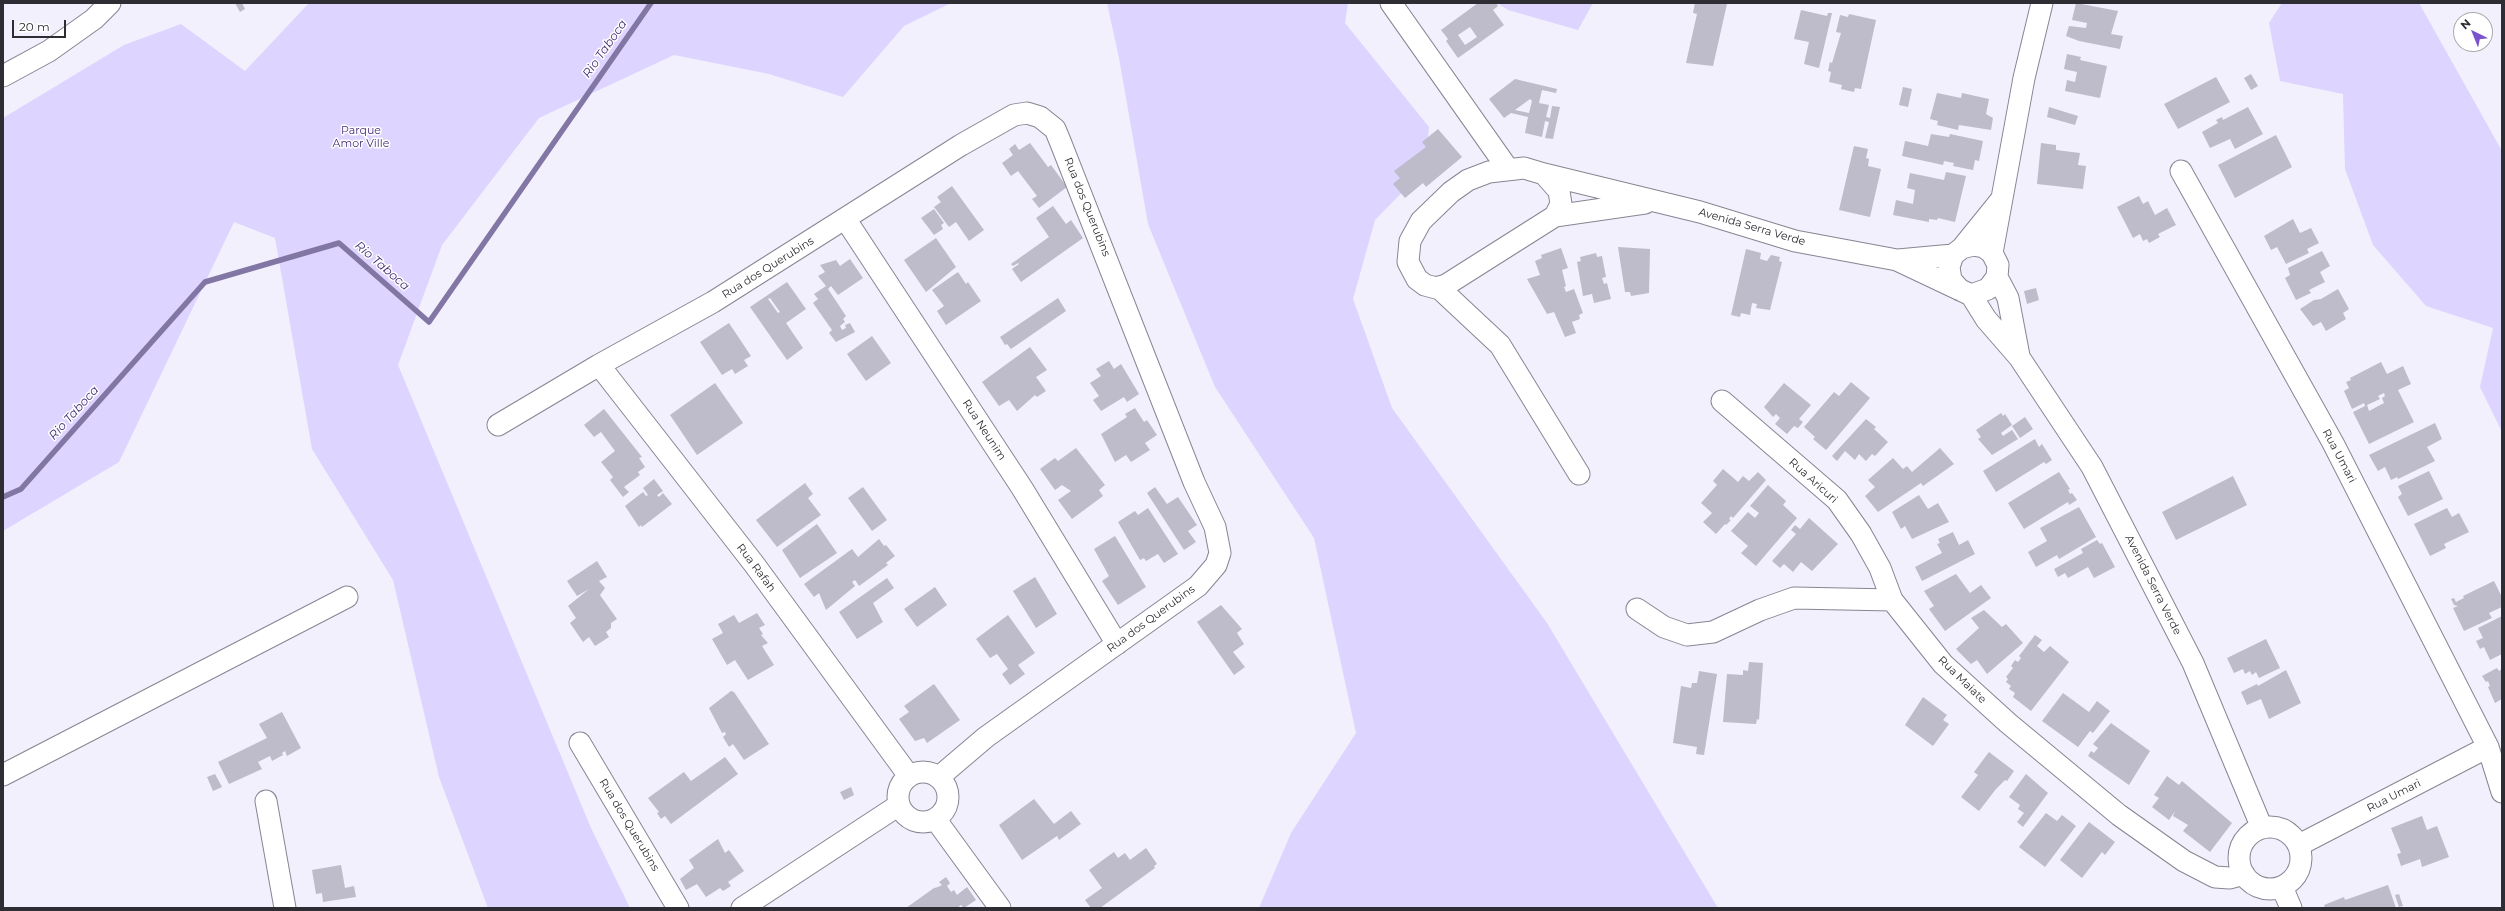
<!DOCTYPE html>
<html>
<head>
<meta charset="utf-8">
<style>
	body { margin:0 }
	#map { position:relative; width:2505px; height:911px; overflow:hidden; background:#f2f0fc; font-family:Montserrat,sans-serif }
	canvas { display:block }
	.frame { position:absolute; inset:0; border:4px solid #2e2d33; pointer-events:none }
	.north { position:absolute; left:2453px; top:12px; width:40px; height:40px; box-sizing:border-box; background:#fff; border:1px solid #ababad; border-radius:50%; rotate:317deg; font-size:11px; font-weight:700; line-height:16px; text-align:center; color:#2e2d33 }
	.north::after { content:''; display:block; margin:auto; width:14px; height:18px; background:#7b53cc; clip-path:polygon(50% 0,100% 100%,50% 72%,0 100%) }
	.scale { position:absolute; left:12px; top:20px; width:54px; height:18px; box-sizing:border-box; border:2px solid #2e2d33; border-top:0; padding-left:5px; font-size:12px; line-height:14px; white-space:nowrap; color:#2e2d33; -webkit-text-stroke:3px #fff; paint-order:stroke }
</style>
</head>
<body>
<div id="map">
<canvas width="2505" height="911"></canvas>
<div class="frame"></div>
<div class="north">N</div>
<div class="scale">20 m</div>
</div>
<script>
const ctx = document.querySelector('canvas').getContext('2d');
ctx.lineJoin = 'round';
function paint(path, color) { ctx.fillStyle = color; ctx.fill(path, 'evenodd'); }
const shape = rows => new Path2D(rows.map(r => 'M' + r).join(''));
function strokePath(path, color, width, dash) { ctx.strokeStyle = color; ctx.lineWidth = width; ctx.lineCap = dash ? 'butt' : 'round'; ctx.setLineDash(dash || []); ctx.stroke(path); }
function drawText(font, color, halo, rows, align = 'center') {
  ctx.font = font + ' Montserrat,sans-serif'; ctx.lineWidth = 3; ctx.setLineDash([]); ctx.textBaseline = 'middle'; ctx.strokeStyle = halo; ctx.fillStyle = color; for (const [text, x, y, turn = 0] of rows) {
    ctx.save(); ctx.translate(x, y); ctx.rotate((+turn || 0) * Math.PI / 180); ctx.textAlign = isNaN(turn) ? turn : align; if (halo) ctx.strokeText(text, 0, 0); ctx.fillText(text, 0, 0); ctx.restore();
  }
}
paint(shape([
	[309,3,951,3,904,26,843,97,769,74,674,55,539,118,442,245,398,365,591,828,630,908,488,908,439,777,393,580,312,449,275,238,234,222,119,462,3,531,3,118,124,45,181,24,245,71],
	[1107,3,1348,3,1345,23,1429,127,1425,169,1375,220,1353,299,1392,408,1547,623,1718,908,1259,908,1291,833,1356,733,1314,538,1215,387,1148,224,1119,58],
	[1497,3,1593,3,1578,30,1508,10],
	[2282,3,2419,3,2502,151,2502,432,2480,387,2493,328,2426,306,2373,245,2345,169,2343,94,2280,81,2269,23]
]), '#ddd4ff');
strokePath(shape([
	[3,497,21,489,205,282,339,243,429,322,651,3]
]), '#8176a4', 5.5);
paint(shape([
	[235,3,242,3,245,9,240,12],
	[1478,3,1496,3,1498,6,1493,10,1504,25,1458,58,1446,41,1448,39,1441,30],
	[1470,27,1477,37,1465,45,1458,35],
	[1695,3,1729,3,1727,4,1713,66,1686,63,1697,14,1693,13],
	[2076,3,2118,11,2111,34,2123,36,2120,49,2079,41,2066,36,2069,26,2086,28,2087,23,2072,20],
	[1801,10,1827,16,1828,13,1832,13,1819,68,1804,64,1809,42,1794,39],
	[1849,14,1876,20,1861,89,1855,88,1854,92,1841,89,1842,85,1829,82,1831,72,1828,71,1830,62,1832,63,1841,33,1836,32,1840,15,1848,17],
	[2067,54,2081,57,2080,60,2107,66,2100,98,2065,91,2067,80,2075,82,2077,72,2064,69],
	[2251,74,2258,86,2251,90,2244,78],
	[2216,77,2230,102,2178,129,2164,104],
	[1515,79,1557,89,1556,93,1542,90,1539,103,1549,105,1546,117,1550,118,1552,106,1560,107,1553,139,1545,138,1549,122,1545,121,1542,137,1525,133,1528,117,1511,113,1504,118,1489,99],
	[1530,99,1532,101,1529,113,1515,110],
	[1903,87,1912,89,1908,107,1899,105],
	[1937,93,1961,98,1962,93,1989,99,1986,114,1993,118,1991,130,1959,125,1958,130,1937,125,1938,121,1930,119],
	[2049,107,2078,116,2075,125,2047,117],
	[2248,107,2263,134,2235,149,2230,139,2210,148,2202,132,2218,123,2216,120,2222,117,2223,120],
	[1438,129,1462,157,1426,187,1423,183,1405,198,1393,184,1400,178,1394,171,1426,147,1422,142],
	[1931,134,1949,137,1950,134,1983,141,1979,161,1975,160,1973,170,1953,166,1954,163,1944,161,1943,165,1902,156,1905,141,1928,146],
	[2276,135,2292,167,2235,198,2218,165],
	[1030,143,1048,167,1051,165,1067,187,1039,208,1032,199,1037,196,1018,171,1011,176,1002,163,1013,155,1009,149,1015,144,1019,150],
	[2041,143,2056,145,2056,150,2080,153,2078,165,2086,166,2083,189,2037,184],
	[1854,146,1868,149,1866,158,1869,159,1868,166,1881,169,1870,217,1839,210],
	[1946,172,1966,176,1955,222,1938,218,1937,220,1929,219,1929,222,1893,215,1896,200,1913,204,1915,190,1907,188,1910,173,1944,180],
	[952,186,984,230,969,241,956,222,949,227,934,207,941,202,937,197],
	[2139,196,2143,204,2148,201,2155,215,2167,208,2176,225,2158,234,2160,237,2149,243,2147,239,2143,241,2140,234,2133,238,2117,207],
	[1053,206,1066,224,1071,220,1083,238,1021,282,1012,269,1019,264,1018,263,1013,266,1011,264,1049,237,1036,218],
	[934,209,944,223,941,225,943,229,934,235,921,218],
	[2293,219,2300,233,2311,228,2319,243,2307,249,2309,253,2286,264,2277,247,2271,250,2264,236],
	[936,238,956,267,926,292,904,260],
	[1618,247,1650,249,1649,293,1631,296,1630,292,1625,292],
	[1561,248,1568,268,1562,270,1566,286,1564,287,1566,292,1574,289,1583,313,1579,315,1580,319,1572,322,1576,333,1565,337,1554,312,1547,314,1527,279,1540,275,1535,261,1542,258,1541,255],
	[1746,249,1761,253,1760,259,1767,261,1771,255,1780,257,1779,261,1782,262,1770,310,1756,308,1757,304,1752,303,1750,315,1741,313,1740,317,1731,315],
	[2322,251,2330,266,2320,272,2325,282,2309,290,2311,293,2296,300,2285,278,2290,275,2288,268],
	[1596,253,1597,257,1602,256,1606,277,1602,278,1604,284,1607,283,1611,299,1594,303,1592,294,1583,296,1577,262,1581,261,1580,257],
	[850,259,863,278,838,295,831,286,828,289,846,316,843,319,845,322,840,326,842,330,846,328,845,325,850,323,855,332,836,342,829,333,832,330,813,303,818,299,814,294,826,286,818,276,825,272,820,265,836,260,840,266],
	[958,272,966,284,968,282,981,301,946,325,937,311,944,306,932,290],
	[787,282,806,309,786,323,803,348,787,360,750,307],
	[770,298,780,312,778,313,768,299],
	[2036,288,2039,300,2027,304,2024,291],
	[2338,289,2349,309,2343,313,2346,319,2326,331,2321,322,2313,326,2300,309,2314,300,2321,299],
	[1058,298,1066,311,1011,349,1007,344,1005,345,1000,337],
	[729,323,751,356,744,360,748,366,735,374,732,369,722,375,700,342],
	[872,336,891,363,866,381,847,354],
	[1030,347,1047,370,1036,377,1046,391,1037,397,1035,395,1017,411,1009,400,999,406,982,382],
	[1109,361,1114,369,1121,364,1139,394,1127,402,1124,397,1101,411,1093,400,1099,396,1090,383,1101,376,1096,369],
	[2381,362,2387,374,2403,366,2411,384,2398,390,2414,422,2369,444,2353,412,2365,406,2364,403,2352,409,2344,391,2349,388,2346,382,2351,380,2350,378],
	[2384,393,2385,396,2382,398,2384,403,2369,411,2367,405,2380,399,2378,396],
	[1851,382,1870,398,1826,450,1813,439,1815,437,1804,427,1834,392,1839,396],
	[715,383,743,423,697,455,670,415],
	[1784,383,1811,405,1799,419,1803,422,1798,428,1794,426,1787,434,1775,424,1780,418,1776,414,1773,417,1764,407],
	[1135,408,1144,422,1147,420,1157,435,1145,443,1150,450,1131,462,1126,455,1115,462,1101,434,1127,417,1125,414],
	[604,409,642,457,639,458,645,467,638,472,640,475,624,487,629,492,623,497,610,480,613,477,601,462,615,451,601,432,594,437,584,425],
	[2001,413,2003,416,2005,414,2012,425,2001,433,2003,436,2012,430,2018,439,1992,455,1978,439,1981,437,1976,430],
	[2025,417,2033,429,2020,438,2012,426],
	[1866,419,1876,427,1874,429,1888,442,1875,456,1872,454,1866,461,1859,454,1855,460,1845,451,1837,461,1832,456],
	[2435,423,2442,439,2427,447,2435,461,2398,479,2397,477,2391,480,2385,467,2378,471,2369,455],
	[2035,439,2039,447,2042,444,2052,460,2046,464,2044,462,1996,492,1983,471],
	[1076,448,1105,485,1099,490,1103,496,1072,519,1058,500,1071,491,1062,485,1055,490,1040,469,1055,458,1058,461],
	[1940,448,1954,464,1923,486,1921,483,1878,512,1865,496,1875,487,1868,480,1893,458,1903,469,1907,466,1912,472],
	[1723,469,1738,482,1743,476,1749,481,1758,472,1766,480,1733,518,1731,516,1729,519,1731,520,1726,525,1725,524,1716,534,1703,522,1712,513,1701,503,1717,485,1713,481],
	[2429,471,2443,499,2408,516,2398,497,2402,494,2398,486],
	[2059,472,2070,489,2068,490,2070,494,2072,493,2077,500,2069,505,2068,502,2024,529,2008,503],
	[2233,476,2247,505,2176,540,2162,512],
	[654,479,663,491,657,495,659,497,663,493,672,504,642,527,641,525,639,527,625,506,643,492,646,496,648,495,643,488],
	[805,483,813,494,808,498,821,515,777,547,756,520],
	[1768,485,1786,501,1783,505,1797,518,1756,566,1741,553,1748,546,1731,531,1748,512,1755,518,1759,513,1750,506],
	[863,487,887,520,872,531,848,498],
	[1155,487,1167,504,1178,497,1197,525,1188,531,1196,542,1184,550,1147,493],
	[1919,495,1928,509,1938,503,1949,522,1912,539,1905,526,1901,529,1892,512],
	[2079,507,2096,537,2059,559,2057,555,2036,567,2028,552,2047,541,2040,528],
	[1148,508,1178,554,1164,563,1158,554,1146,561,1144,558,1140,560,1118,522,1135,511,1138,515],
	[2447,508,2452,517,2459,513,2469,532,2444,544,2446,548,2430,556,2414,524],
	[1809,518,1838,544,1812,571,1801,562,1793,572,1784,564,1780,568,1772,561,1796,534,1791,530,1795,525,1800,529],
	[817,524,837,553,800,578,782,550],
	[1953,532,1959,545,1968,540,1975,554,1922,581,1915,567,1942,553,1937,544,1940,543,1938,539],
	[1115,536,1146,587,1118,605,1102,581,1109,576,1094,549],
	[879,539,884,546,886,545,895,556,886,563,888,565,859,586,855,580,852,582,855,586,826,610,819,593,814,597,804,584,852,549,858,557],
	[2097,540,2100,544,2102,543,2115,567,2094,578,2088,567,2068,578,2065,573,2058,577,2054,569,2083,553,2081,549],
	[597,561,607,577,599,581,605,588,600,595,617,619,611,623,611,628,606,632,609,637,595,646,589,637,583,642,570,623,576,618,568,606,589,589,577,596,567,581],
	[1956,574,1970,593,1981,585,1991,598,1945,631,1929,609,1934,606,1924,591],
	[1035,577,1057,614,1036,628,1013,591],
	[887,578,894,588,873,603,883,622,857,639,839,612],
	[2494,581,2502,597,2502,607,2489,613,2492,618,2464,631,2453,608,2458,606,2454,605,2451,599,2454,598,2456,602,2464,598,2463,596],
	[935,587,947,605,917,627,904,609],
	[1221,605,1242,629,1237,633,1244,644,1233,652,1245,667,1234,675,1197,622],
	[1984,610,2002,627,2006,624,2023,643,1987,674,1977,660,1971,664,1956,649,1979,628,1971,618],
	[757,613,765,625,759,628,763,634,761,635,768,643,762,646,774,665,748,680,735,660,727,665,712,639,723,633,718,624,734,615,739,623],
	[1008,615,1035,653,1018,665,1025,674,1010,685,1002,674,1008,669,997,654,990,658,976,639],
	[2502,616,2502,654,2490,660,2484,647,2480,649,2476,641,2483,638,2478,628],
	[2035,635,2042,640,2037,646,2044,652,2050,646,2069,662,2031,711,2013,697,2015,693,2009,689,2011,686,2006,682,2008,679,2006,677,2013,668,2011,666,2015,660,2018,662,2021,658,2019,656],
	[2266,639,2280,668,2259,678,2256,672,2252,675,2250,671,2245,674,2243,669,2234,673,2227,658],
	[1749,662,1763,663,1759,720,1757,719,1756,724,1723,722,1727,674,1743,675,1743,670,1748,671],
	[2497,668,2499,671,2502,669,2502,699,2495,703,2488,687,2490,686,2488,681,2486,682,2482,676],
	[2286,670,2301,703,2269,719,2261,699,2247,705,2241,692,2257,684,2258,686],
	[1699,671,1717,674,1704,755,1696,754,1697,747,1673,743,1681,686,1691,688,1692,683,1697,683],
	[934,684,960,720,927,743,924,738,915,741,899,719,909,712,904,706],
	[731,691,734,692,769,744,744,760,733,744,729,747,723,737,726,734,725,732,722,733,709,708],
	[2063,693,2089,712,2097,701,2110,711,2093,733,2090,731,2078,747,2042,721],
	[1923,697,1947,715,1943,720,1949,724,1933,746,1905,725],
	[282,712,301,748,287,756,285,751,282,753,283,755,272,761,270,756,258,762,262,769,229,784,218,762,267,738,259,724],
	[2111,723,2150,751,2129,785,2088,756,2091,751,2094,753,2098,748,2093,744],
	[1989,752,2014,771,2007,781,2005,780,1996,789,1979,811,1961,797,1978,775,1974,772],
	[725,757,738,774,671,824,665,816,661,819,657,813,659,812,648,798,684,772,691,781],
	[215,774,222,787,213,791,207,777],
	[2026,774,2048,793,2023,827,2017,822,2024,813,2018,809,2020,805,2009,797],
	[2167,776,2179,785,2182,781,2232,823,2210,852,2183,831,2188,825,2173,816,2175,811,2169,820,2152,807,2159,798,2154,795],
	[851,787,854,795,844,800,840,792],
	[1034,799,1054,824,1071,811,1081,824,1059,840,1057,836,1022,860,999,825],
	[2046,813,2057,821,2062,815,2076,826,2045,867,2019,847],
	[2422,816,2427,830,2437,826,2449,857,2422,867,2420,859,2401,866,2397,854,2401,853,2391,828],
	[2089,822,2115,842,2105,855,2102,852,2082,878,2060,860],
	[718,839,725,853,729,850,744,871,728,882,731,886,723,891,720,888,706,897,697,884,686,890,680,879,694,868,689,860],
	[1146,848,1157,864,1154,866,1155,868,1100,908,1091,908,1085,900,1102,888,1089,870,1114,852,1118,858,1125,853,1130,860],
	[341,865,345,888,354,886,356,897,323,902,322,893,316,894,312,870],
	[946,877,950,883,947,886,951,892,954,890,957,895,967,887,976,900,964,908,961,905,957,908,906,908,934,888,938,887,942,885,939,882],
	[2388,885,2396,908,2325,908,2324,905,2344,897,2345,900],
	[2399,894,2403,906,2399,907,2395,895]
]), '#bebbca');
const minor = shape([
	[1391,3,1508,169],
	[3,76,49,51,94,19,110,3],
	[1524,168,1544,174,1559,191,1561,204,1555,216,1446,285,1436,288,1425,285,1417,279,1408,262,1410,241,1421,221,1451,192,1468,180,1489,172,1524,168],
	[2181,171,2333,443,2488,747,2502,792],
	[1544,174,1700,212,1795,241,1897,260,1971,295,1988,289,1997,277,1998,265,1992,253,1984,247,1973,245,1962,248,1953,255,1949,267,1951,280,1960,290],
	[1555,216,1645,203],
	[846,220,1022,488,1117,644],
	[1962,248,2000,201],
	[1992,253,2024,78,2042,3],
	[1898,260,1953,255],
	[1997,277,2008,298,2019,356],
	[1438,287,1500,345,1579,474],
	[1971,295,1986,319,2019,357,2092,467,2193,663,2262,828],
	[599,365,754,564,909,776],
	[1722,401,1837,500,1861,534,1880,568,1892,600,1943,664,2008,723,2119,815,2184,861,2215,877,2230,878,2244,874],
	[498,425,599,365,713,302,961,145,1014,115,1027,113,1040,117,1055,129,1060,141,1194,482,1215,527,1220,553,1216,565,1198,586,986,737,939,777],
	[1637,609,1664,627,1687,635,1713,632,1760,610,1794,598,1892,600],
	[580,743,678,908],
	'898 797a25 25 0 1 1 50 0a25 25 0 1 1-50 0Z',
	[3,775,347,597],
	[266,801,285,908],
	[936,820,1000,908],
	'2239 858a31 31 0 1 1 62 0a31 31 0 1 1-62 0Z',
	[2299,845,2488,747],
	[2282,887,2291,908],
	[742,908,899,805]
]);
strokePath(minor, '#888593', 23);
strokePath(minor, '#fff', 21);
drawText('11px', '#452d76', '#fff', [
	["Parque",361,131],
	["Amor Ville",361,144]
]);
drawText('11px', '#2e2d33', '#fff', [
	["Rua dos Querubins",1087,207,68],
	["Avenida Serra Verde",1752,227,16],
	["Rua dos Querubins",768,268,-32],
	["Rua Neunim",984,430,57],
	["Rua Umari",2339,456,62],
	["Rua Aricuri",1813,481,42],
	["Rua Rafah",756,568,53],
	["Avenida Serra Verde",2153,585,63],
	["Rua dos Querubins",1151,619,-36],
	["Rua Maiate",1962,680,44],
	["Rua Umari",2394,796,-27],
	["Rua dos Querubins",629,825,59]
]);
drawText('italic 12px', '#442c75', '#fff', [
	["Rio Taboca",605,49,-55],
	["Rio Taboca",382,266,41],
	["Rio Taboca",74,413,-48]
]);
</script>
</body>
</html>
